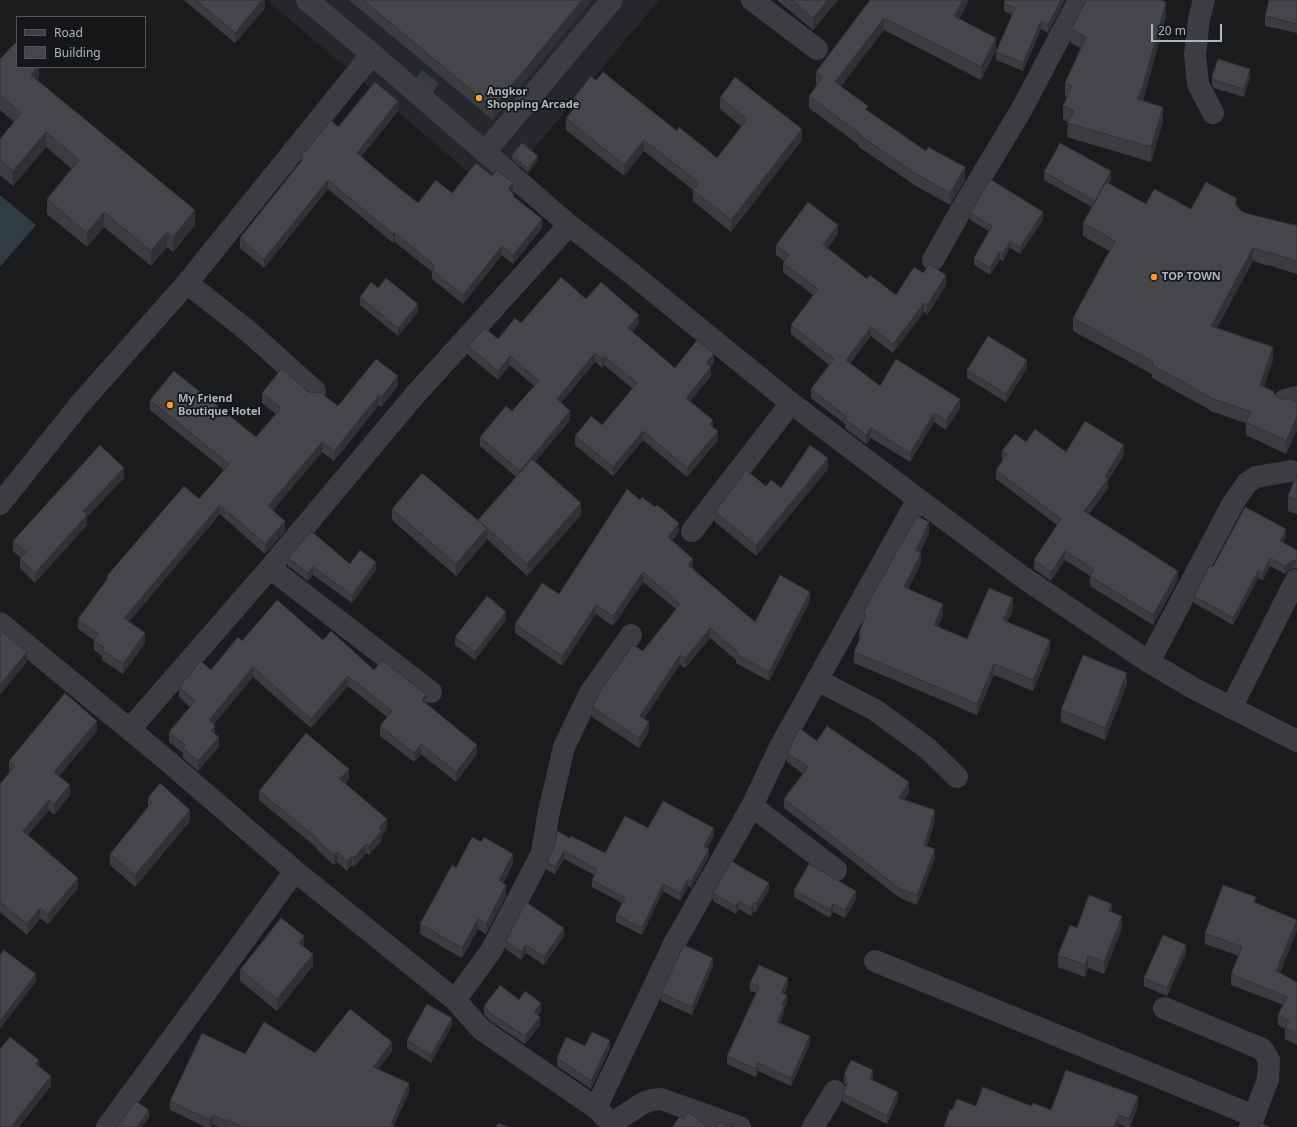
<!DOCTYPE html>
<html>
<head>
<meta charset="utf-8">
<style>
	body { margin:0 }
	#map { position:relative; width:1297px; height:1127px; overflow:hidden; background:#1a1b1d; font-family:"Noto Sans",sans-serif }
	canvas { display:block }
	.legend { position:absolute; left:16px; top:16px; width:130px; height:52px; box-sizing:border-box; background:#151618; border:1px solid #51555a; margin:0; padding:5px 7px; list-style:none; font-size:12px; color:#acb4be }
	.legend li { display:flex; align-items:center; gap:8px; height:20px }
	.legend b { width:20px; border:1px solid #51555a }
	.scale { position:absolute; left:1151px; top:24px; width:71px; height:18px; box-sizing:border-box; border:2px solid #acb4be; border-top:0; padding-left:5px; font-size:12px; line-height:14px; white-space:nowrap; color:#acb4be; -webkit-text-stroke:3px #151618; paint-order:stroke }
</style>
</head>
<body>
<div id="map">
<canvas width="1297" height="1127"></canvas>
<ul class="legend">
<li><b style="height:5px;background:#3b3d43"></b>Road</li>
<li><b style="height:11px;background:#44464a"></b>Building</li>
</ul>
<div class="scale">20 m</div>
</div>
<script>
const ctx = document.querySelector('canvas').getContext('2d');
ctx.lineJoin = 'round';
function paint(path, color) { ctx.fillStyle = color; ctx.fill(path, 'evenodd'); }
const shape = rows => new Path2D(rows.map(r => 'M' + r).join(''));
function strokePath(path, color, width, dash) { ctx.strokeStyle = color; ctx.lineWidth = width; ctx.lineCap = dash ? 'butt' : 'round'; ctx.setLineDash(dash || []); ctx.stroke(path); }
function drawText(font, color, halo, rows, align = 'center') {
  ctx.font = font + ' "Noto Sans",sans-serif'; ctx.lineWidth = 3.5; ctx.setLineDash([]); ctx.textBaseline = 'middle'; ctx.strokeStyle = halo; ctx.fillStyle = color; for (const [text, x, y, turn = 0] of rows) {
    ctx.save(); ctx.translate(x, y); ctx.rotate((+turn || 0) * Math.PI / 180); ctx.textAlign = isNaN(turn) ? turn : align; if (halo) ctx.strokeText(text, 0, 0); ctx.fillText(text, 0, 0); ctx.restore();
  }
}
paint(shape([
	[267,0,659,0,495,195]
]), '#26272a');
paint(shape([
	[0,195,36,225,0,267]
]), '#2f3d43');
strokePath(shape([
	[417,94,454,48]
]), '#373a3d', 22, [22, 11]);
strokePath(shape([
	[307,0,372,54,569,225,626,269,791,403,918,499,1024,578,1149,662,1193,688,1297,741],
	[752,0,817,49],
	[1204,0,1199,19,1195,55,1198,84,1213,113],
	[485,152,612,0],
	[933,260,960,212,1023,107,1079,0],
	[187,283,248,331,315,391],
	[1285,400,1297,397],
	[0,504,80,404,187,283,372,54],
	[692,531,791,403],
	[270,568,431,692],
	[0,623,163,757,295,871,455,1000,482,1030,596,1108,615,1127],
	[1149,662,1233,503,1247,483,1256,477,1291,471],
	[817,680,875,710,927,748,957,777],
	[1231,708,1296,580],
	[130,729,270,568,414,396,569,225],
	[752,806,836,870],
	[875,961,1254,1116],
	[455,1000,491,951,542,853,548,816,564,747,590,693,631,635],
	[1164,1008,1262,1049,1269,1060,1268,1079,1250,1127],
	[596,1108,674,944,752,806,781,745,918,499],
	[611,1124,643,1103,652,1100,661,1099,740,1127],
	[107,1127,295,871],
	[813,1127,835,1091]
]), '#3b3d43', 22);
paint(shape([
	[184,0,265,0,265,8,235,43],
	[349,0,592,0,493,120],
	[777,0,838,0,813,30],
	[870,0,969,0,959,19,996,50,981,80,884,30,841,86,868,111,965,180,950,205,916,186,859,147,859,145,809,108,809,96,817,84,816,84,816,72],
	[1065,0,1048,33,1041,29,1023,71,996,60,996,52,1012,15,1004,11,1004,3],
	[1086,0,1164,0,1163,1,1166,16,1143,101,1163,121,1151,162,1067,137,1068,122,1063,120,1063,106,1067,97,1065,97,1065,83,1081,48,1071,43,1071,29],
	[1297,0,1297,33,1265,26,1265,16],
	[0,59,39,67,39,80,38,81,195,225,173,252,167,247,151,266,104,227,87,247,47,214,47,199,72,169,46,147,13,186,0,175,0,139,14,122,0,110],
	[1212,77,1250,77,1244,97,1214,88,1212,84],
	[596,80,677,131,717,158,742,127,720,109,720,98,802,140,731,232,693,201,693,190,644,151,624,176,566,130,566,118,574,109,574,98],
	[398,111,361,157,418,203,452,193,513,193,514,197,542,228,513,264,502,255,463,304,432,279,432,272,395,242,393,243,328,189,264,268,240,248,240,238,301,162,301,157,338,127],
	[512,155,538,160,528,173,512,159],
	[1044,172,1111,179,1109,184,1146,204,1191,209,1236,205,1240,210,1245,213,1294,225,1297,225,1297,274,1268,265,1268,266,1253,261,1217,328,1273,360,1264,386,1276,396,1281,399,1297,402,1297,430,1286,454,1246,435,1246,423,1210,411,1210,410,1152,378,1152,374,1073,331,1073,318,1109,251,1083,236,1083,223,1092,207,1044,180],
	[970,213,1043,220,1020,254,1010,248,1003,261,1000,259,990,275,974,265,974,258,989,231,970,220],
	[838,234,828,248,867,279,896,295,923,273,946,285,927,315,924,312,893,353,871,336,850,363,880,386,960,408,946,430,934,422,910,462,871,438,866,444,845,428,845,424,811,398,811,389,829,365,791,334,791,325,813,295,783,272,783,263,784,261,776,255,776,245],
	[378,288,418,312,398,336,360,305,360,297],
	[586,299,639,324,632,332,675,368,714,363,711,366,711,376,690,401,713,428,718,440,687,477,643,440,613,476,575,445,575,436,602,425,633,389,604,365,602,368,595,362,561,403,570,420,535,462,581,515,527,576,487,539,456,576,392,520,392,509,478,521,478,520,516,477,480,446,480,437,512,411,534,386,510,365,498,380,468,355,468,346,498,339,521,323],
	[1027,368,1006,402,967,378,967,370],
	[398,386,381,407,379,405,334,461,322,452,273,510,285,531,265,554,220,514,129,621,145,643,123,674,102,660,102,656,94,650,94,640,78,629,78,619,107,580,107,576,199,499,224,470,150,410,150,400,256,437,276,414,262,403,262,393,307,391,338,406],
	[1026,442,1066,452,1124,455,1108,481,1108,488,1089,514,1178,580,1153,625,1090,586,1090,576,1065,560,1051,581,1034,569,1034,560,1057,525,996,479,996,470,1002,461,1002,451],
	[828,469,756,556,715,522,715,512,766,486,781,488],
	[1297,474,1297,514,1288,511,1288,496],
	[124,478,87,517,87,525,35,583,20,568,20,558,21,558,13,551,13,541],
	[679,532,672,541,693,568,693,569,755,622,810,601,769,681,736,663,736,660,710,638,685,668,680,664,644,719,649,732,639,748,592,717,592,707,643,651,676,609,643,582,613,626,596,614,562,666,515,633,515,624,559,594],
	[929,533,920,552,921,563,908,589,943,615,938,627,967,639,1013,609,1007,622,1050,650,1033,691,994,675,977,715,854,663,854,652,859,642,859,633,863,621,863,612],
	[1286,536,1283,543,1297,550,1297,568,1295,568,1290,569,1285,574,1270,566,1263,580,1258,578,1233,625,1194,603,1194,596,1213,567],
	[288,558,350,564,376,570,352,603,313,575,308,581,288,566],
	[506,620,475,660,455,645,455,637],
	[323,640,374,670,477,754,456,782,421,754,414,762,380,736,380,726,387,717,348,686,311,728,253,677,214,724,215,734,219,747,198,771,183,758,183,753,169,742,169,732,190,707,179,697,179,687,211,670,242,641],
	[1127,684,1105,740,1061,722,1061,710],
	[97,731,59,776,70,795,54,815,49,810,28,835,78,888,48,924,40,918,27,935,0,912,0,784,10,772,9,772,9,761],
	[817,741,909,792,904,800,935,820,927,846,935,858,917,905,900,898,784,808,784,799,803,774,787,762,787,753],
	[349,779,345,784,387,829,382,835,382,840,369,855,366,853,354,867,352,865,347,871,337,862,334,865,317,850,317,848,259,800,259,791],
	[148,798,190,821,135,887,110,865,110,854,148,808],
	[648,828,714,836,707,848,709,856,691,888,688,886,680,901,663,891,642,935,616,922,616,915,622,903,592,887,592,880,594,875,564,859,555,874,547,870,547,862,570,838,605,853],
	[513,864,503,883,506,896,486,934,478,929,462,958,420,934,420,924,456,868],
	[769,890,756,912,754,911,751,916,739,909,736,914,713,901,713,893],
	[794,890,856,899,845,918,833,912,830,918,794,897],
	[1256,903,1297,930,1280,973,1297,982,1297,1045,1285,1039,1285,1029,1278,1025,1278,1015,1283,1005,1231,985,1231,974,1239,956,1205,944,1205,933],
	[1112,912,1122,928,1104,974,1088,968,1085,977,1058,967,1058,955,1077,928],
	[564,936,544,965,526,953,521,960,506,949,506,941],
	[304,947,313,966,277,1011,240,981,240,970],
	[1186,953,1167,996,1144,986,1144,978],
	[713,966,692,1015,661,1001,661,993],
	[750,983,788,985,784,994,787,1003,784,1008,784,1013,780,1023,810,1044,791,1086,758,1071,756,1077,727,1064,727,1056,756,993,750,991],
	[519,1000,541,1011,538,1015,540,1025,525,1044,490,1021,484,1014,484,1006],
	[452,1025,431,1063,407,1048,407,1040],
	[585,1046,610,1048,591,1089,557,1066,557,1058],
	[392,1051,378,1069,409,1092,394,1125,394,1127,218,1127,213,1125,212,1127,205,1127,170,1110,170,1101,245,1054,315,1053],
	[844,1075,873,1078,873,1080,898,1100,887,1124,843,1102,843,1094,846,1086,844,1083],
	[1138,1105,1130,1127,1126,1127,1119,1124,1118,1127,944,1127,952,1110,976,1106,1031,1106,1051,1110]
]), '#3a3c40');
paint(shape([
	[262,0,265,0,265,8,235,43,235,33],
	[582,0,592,0,493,120,493,108],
	[828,0,838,0,813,30,813,18],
	[963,0,969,0,954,29,954,16],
	[1061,0,1065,0,1048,33,1048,25],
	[1166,2,1166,16,1143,100,1137,114,1137,99],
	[884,18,884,30,835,94,835,82],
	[1041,21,1041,29,1023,71,1023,63],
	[996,38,996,50,981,80,981,67],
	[38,67,39,67,39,80,31,89,31,75],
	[1250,69,1250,77,1244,97,1244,89],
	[398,101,398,111,357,162,357,153],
	[1163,107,1163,121,1151,162,1151,147],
	[802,129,802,140,731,232,731,220],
	[46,132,46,147,13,186,13,171],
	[644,140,644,151,624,176,624,165],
	[538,156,538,160,528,173,528,169],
	[965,167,965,180,950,205,950,193],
	[1111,171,1111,179,1095,209,1095,201],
	[328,180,328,189,264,268,264,259],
	[513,183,513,193,508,189],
	[195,210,195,225,173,252,173,237],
	[104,212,104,227,87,247,87,233],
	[1043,212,1043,220,1020,254,1020,247],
	[542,219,542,228,513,264,513,255],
	[838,225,838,234,823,254,823,245],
	[167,232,167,247,151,266,151,251],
	[395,233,395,242,393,243,393,234],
	[1010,241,1010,248,1003,261,1003,254],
	[502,246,502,255,463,304,463,295],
	[1253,248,1253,261,1211,339,1211,326],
	[1000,251,1000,259,990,275,990,268],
	[946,275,946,285,927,315,927,305],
	[924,303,924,312,893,353,893,344],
	[418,304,418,312,398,336,398,328],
	[639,315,639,324,628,337,628,328],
	[871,327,871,336,846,369,846,360],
	[1273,347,1273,360,1260,398,1260,385],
	[595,353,595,362,557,408,557,399],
	[714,354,714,363,706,372,706,363],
	[510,356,510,365,498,380,498,371],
	[604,356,604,365,602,368,602,359],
	[1027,360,1027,368,1006,402,1006,394],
	[711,367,711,376,686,407,686,398],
	[398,376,398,386,381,407,381,397],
	[379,395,379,405,334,461,334,451],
	[960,399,960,408,946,430,946,420],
	[570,411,570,420,520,480,520,471],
	[934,413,934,422,910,462,910,453],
	[1297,417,1297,430,1286,454,1286,441],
	[713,420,713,429,710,425],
	[871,428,871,438,866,444,866,435],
	[643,431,643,440,613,476,613,467],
	[718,431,718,440,687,477,687,468],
	[322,442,322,452,268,516,268,506],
	[1124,445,1124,455,1108,481,1108,488,1084,520,1084,511],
	[828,458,828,469,756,556,756,545],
	[124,468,124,478,87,517,87,525,35,583,35,573,83,511],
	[581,503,581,515,527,576,527,564],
	[220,505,220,514,124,628,124,618],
	[285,521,285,531,265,554,265,544],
	[929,522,929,533,916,561,916,550],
	[679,523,679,532,668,546,668,537],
	[487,528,487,540,456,576,456,564],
	[1286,529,1286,536,1280,548,1280,541],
	[1065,551,1065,560,1051,581,1051,572],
	[921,553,921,563,904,597,904,587],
	[1270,558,1270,566,1263,580,1263,573],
	[693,559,693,568,688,575,688,565],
	[1295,560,1295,568,1290,569,1285,574,1285,566,1290,562],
	[376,562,376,570,352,603,352,595],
	[313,567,313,575,308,581,308,573],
	[1178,571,1178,580,1153,625,1153,615],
	[1258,571,1258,578,1233,625,1233,618],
	[643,572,643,582,613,626,613,616],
	[810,592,810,601,769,681,769,672],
	[1013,598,1013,609,1003,631,1003,620],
	[943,604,943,615,934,636,934,625],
	[596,605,596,614,562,666,562,656],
	[506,612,506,620,475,660,475,652],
	[710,628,710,638,685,668,685,659],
	[145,633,145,643,123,674,123,664],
	[1050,640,1050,650,1033,691,1033,680],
	[27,652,27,662,0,695,0,685],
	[680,655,680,664,640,725,640,716],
	[994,664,994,675,977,715,977,704],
	[253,667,253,677,209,730,209,720],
	[1127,673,1127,684,1105,740,1105,728],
	[348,676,348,686,311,728,311,719],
	[426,694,426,704,422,700],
	[97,721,97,731,54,782,54,772],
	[649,722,649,732,639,748,639,738],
	[215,726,215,736,211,731],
	[219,737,219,747,198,771,198,761],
	[421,744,421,754,414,762,414,753],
	[477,745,477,754,456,782,456,772],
	[349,769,349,779,340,789,340,779],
	[909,782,909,792,899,808,899,798],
	[70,785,70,795,54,815,54,804],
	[49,800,49,810,23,841,23,831],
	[190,810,190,821,135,887,135,875],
	[935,810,935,820,924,854,924,845],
	[387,819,387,829,382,835,382,840,369,855,369,846,379,828],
	[714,828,714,836,704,853,704,846],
	[366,844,366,853,354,867,354,858],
	[709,849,709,856,691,888,691,881],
	[935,849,935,858,917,905,917,895],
	[564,851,564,859,555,874,555,867],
	[337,852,337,862,334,865,334,855],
	[513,854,513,864,499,891,499,880],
	[352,856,352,865,347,871,347,861],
	[78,878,78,888,48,924,48,914],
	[688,879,688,886,680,901,680,893],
	[769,883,769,890,756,912,756,904],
	[663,884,663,891,642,935,642,928],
	[506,885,506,896,486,934,486,924],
	[856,891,856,899,845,918,845,910],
	[739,901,739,909,736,914,736,906],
	[754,903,754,911,751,916,751,908],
	[833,904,833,912,830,918,830,910],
	[1112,904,1112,916,1109,911],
	[40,908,40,918,27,935,27,924],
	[1122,916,1122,928,1104,974,1104,962],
	[478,919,478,929,462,958,462,948],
	[1297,920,1297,930,1276,982,1276,971],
	[564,928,564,936,544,965,544,957],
	[304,936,304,948,299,943],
	[526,945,526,953,521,960,521,952],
	[1186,945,1186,953,1167,996,1167,988],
	[313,954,313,966,277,1011,277,999],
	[1088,956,1088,968,1085,977,1085,965],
	[713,958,713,966,692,1015,692,1007],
	[36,974,36,982,0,1029,0,1021],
	[788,978,788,985,781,1000,781,993],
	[787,995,787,1003,784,1008,784,1013,777,1029,777,1022,782,1005],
	[541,1003,541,1011,534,1020,534,1012],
	[540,1017,540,1025,525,1044,525,1036],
	[452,1018,452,1025,431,1063,431,1055],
	[810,1036,810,1044,791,1086,791,1078],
	[610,1040,610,1048,591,1089,591,1081],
	[392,1042,392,1051,373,1076,373,1067],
	[39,1060,39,1070,36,1064],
	[758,1063,758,1071,756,1077,756,1069],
	[873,1070,873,1078,870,1087,870,1079],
	[51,1076,51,1086,19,1127,11,1127],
	[409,1083,409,1092,394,1125,394,1127,391,1124],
	[898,1092,898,1100,887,1124,887,1116],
	[1138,1096,1138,1105,1129,1127,1129,1119],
	[149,1110,149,1118,142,1127,137,1127],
	[213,1115,213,1125,212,1127,210,1127,210,1120],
	[1119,1115,1119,1124,1118,1127,1114,1127],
	[226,1119,226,1127,225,1127,225,1121]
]), '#303134');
const building = shape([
	[196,0,262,0,235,33,196,0],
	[363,0,582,0,493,108,363,0],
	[792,0,828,0,813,18,792,0],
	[870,0,963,0,954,16,996,38,981,67,884,18,835,82,868,106,865,109,926,151,928,147,965,167,950,193,916,174,859,135,860,134,809,96,823,77,816,72,870,0],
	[1005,0,1061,0,1048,25,1041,21,1023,63,996,52,1015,8,1004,3,1005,0],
	[1086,0,1160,0,1166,2,1143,86,1137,99,1163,107,1151,147,1067,123,1074,111,1063,106,1072,86,1065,83,1086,37,1071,29,1086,0],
	[1269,0,1297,0,1297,24,1265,16,1269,0],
	[15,43,17,45,17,67,38,67,31,75,195,210,173,237,167,232,151,251,104,212,87,233,47,199,79,160,46,132,13,171,0,160,0,139,21,113,0,95,0,59,15,43],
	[1218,59,1250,69,1244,89,1214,80,1212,77,1218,59],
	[603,72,677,131,679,127,717,158,747,119,720,98,735,77,802,129,731,220,693,190,699,183,644,140,624,165,566,118,579,102,574,98,591,76,596,80,603,72],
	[375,82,398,101,357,153,385,177,418,203,436,180,452,193,476,163,492,176,497,170,513,183,508,189,514,194,513,196,542,219,513,255,502,246,463,295,432,270,435,266,395,233,393,234,328,180,264,259,240,238,303,159,301,157,331,120,338,127,375,82],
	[522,143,538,156,528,169,512,155,522,143],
	[1060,143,1111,171,1095,201,1044,172,1060,143],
	[990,179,1043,212,1020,247,1010,241,1003,254,1000,251,990,268,974,258,992,226,970,213,990,179],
	[1106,182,1146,204,1154,189,1191,209,1206,182,1236,198,1236,205,1240,210,1245,213,1294,225,1297,225,1297,261,1268,252,1268,253,1253,248,1211,326,1273,347,1260,385,1273,391,1276,396,1281,399,1290,399,1297,402,1297,417,1286,441,1246,422,1251,412,1210,398,1210,397,1152,365,1153,362,1073,318,1115,241,1083,223,1106,182],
	[808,202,838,225,823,245,867,279,870,275,896,295,914,267,923,273,929,264,946,275,927,305,924,303,893,344,871,327,846,360,880,386,896,359,960,399,946,420,934,413,910,453,871,428,866,435,845,419,847,417,811,389,834,359,791,325,818,289,783,263,789,255,776,245,808,202],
	[561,277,586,299,601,282,639,315,628,328,675,368,697,340,714,354,706,363,711,367,686,398,713,420,710,425,718,431,687,468,643,431,613,467,575,436,591,416,602,425,637,383,604,356,602,359,595,353,557,399,570,411,520,471,480,437,506,406,512,411,539,381,510,356,498,371,468,346,485,328,498,339,515,318,521,323,561,277],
	[386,278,418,304,398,328,360,297,371,282,378,288,386,278],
	[988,336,1027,360,1006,394,967,370,988,336],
	[376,359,398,376,381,397,379,395,334,451,322,442,268,506,285,521,265,544,220,505,124,618,145,633,123,664,102,650,104,648,94,640,98,634,78,619,108,578,107,576,184,486,199,499,229,464,150,400,174,371,256,437,281,408,262,393,282,368,307,391,313,393,320,392,338,406,376,359],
	[1085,421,1124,445,1105,477,1108,479,1084,511,1178,571,1153,615,1090,576,1094,569,1065,551,1051,572,1034,560,1061,519,996,470,1007,454,1002,451,1015,434,1026,442,1035,429,1066,452,1085,421],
	[100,445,124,468,83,511,87,515,35,573,20,558,26,552,13,541,100,445],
	[810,445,828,458,756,545,715,512,746,470,766,486,771,480,781,488,810,445],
	[532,459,581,503,527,564,478,520,532,459],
	[422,473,487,528,456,564,392,509,422,473],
	[1297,474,1297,500,1288,496,1297,474],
	[627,489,640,500,642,497,655,507,657,505,679,523,668,537,693,559,688,565,755,622,780,575,810,592,769,672,736,654,737,651,710,628,685,659,680,655,640,716,649,722,639,738,592,707,601,690,633,645,643,651,680,604,643,572,613,616,596,605,562,656,515,624,542,583,559,594,627,489],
	[1245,507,1286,529,1280,541,1297,550,1297,561,1295,560,1290,562,1285,566,1270,558,1263,573,1258,571,1233,618,1194,596,1210,565,1213,567,1245,507],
	[917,516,929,522,916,550,921,553,904,587,943,604,934,625,967,639,989,588,1013,598,1003,620,1050,640,1033,680,994,664,977,704,854,652,862,634,859,633,866,614,863,612,917,516],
	[311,531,350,564,360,550,376,562,352,595,313,567,308,573,288,558,311,531],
	[487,596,506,612,475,652,455,637,487,596],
	[277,600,323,640,331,631,374,670,382,660,426,694,422,700,477,745,456,772,421,744,414,753,380,726,392,711,348,676,311,719,253,667,209,720,215,726,211,731,219,737,198,761,183,748,185,745,169,732,195,701,179,687,201,661,211,670,238,637,242,641,277,600],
	[0,630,27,652,0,685,0,630],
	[1083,655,1127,673,1105,728,1061,710,1083,655],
	[65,693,97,721,54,772,70,785,54,804,49,800,23,831,78,878,48,914,40,908,27,924,0,902,0,784,15,766,9,761,65,693],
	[827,726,909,782,899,798,935,810,924,845,935,849,917,895,900,889,784,799,808,767,787,753,799,728,817,741,827,726],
	[306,733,349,769,340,779,387,819,379,828,382,830,369,846,366,844,354,858,352,856,347,861,337,852,334,855,317,840,318,839,259,791,306,733],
	[160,783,190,810,135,875,110,854,152,802,148,798,160,783],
	[663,801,714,828,704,846,709,849,691,881,688,879,680,893,663,884,642,928,616,915,625,898,592,880,597,869,564,851,555,867,547,862,554,848,557,831,570,838,571,836,605,853,625,816,648,828,663,801],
	[472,837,481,842,484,837,513,854,499,880,506,885,486,924,478,919,462,948,420,924,452,865,456,868,472,837],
	[731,861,769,883,756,904,754,903,751,908,739,901,736,906,713,893,731,861],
	[809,864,856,891,845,910,833,904,830,910,794,890,809,864],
	[1223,885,1256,897,1254,902,1297,920,1276,971,1297,982,1297,1034,1285,1028,1289,1021,1278,1015,1287,997,1231,974,1242,947,1205,933,1223,885],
	[1089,895,1112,904,1109,911,1122,916,1104,962,1088,956,1085,965,1058,955,1070,925,1077,928,1089,895],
	[526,902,564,928,544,957,526,945,521,952,506,941,526,902],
	[281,918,304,936,299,943,313,954,277,999,240,970,281,918],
	[1163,935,1186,945,1167,988,1144,978,1163,935],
	[684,945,713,958,692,1007,661,993,684,945],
	[4,950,36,974,0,1021,0,955,4,950],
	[759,965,788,978,781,993,787,995,782,1005,784,1006,777,1022,810,1036,791,1078,758,1063,756,1069,727,1056,759,987,750,983,759,965],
	[500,985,519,1000,525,991,541,1003,534,1012,540,1017,525,1036,490,1013,484,1006,500,985],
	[427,1004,452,1018,431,1055,407,1040,427,1004],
	[350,1009,392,1042,373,1067,409,1083,391,1124,394,1125,394,1127,242,1127,226,1119,225,1121,213,1115,210,1120,170,1101,202,1033,245,1054,264,1022,315,1053,350,1009],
	[592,1032,610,1040,591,1081,557,1058,566,1037,585,1046,592,1032],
	[10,1037,39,1060,36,1064,51,1076,11,1127,0,1127,0,1049,10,1037],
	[851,1060,873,1070,870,1079,898,1092,887,1116,843,1094,847,1084,846,1077,844,1075,851,1060],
	[1066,1070,1138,1096,1129,1119,1119,1115,1114,1127,944,1127,950,1109,952,1110,957,1099,976,1106,983,1087,1031,1106,1033,1103,1051,1110,1066,1070],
	[136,1101,149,1110,137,1127,116,1127,136,1101],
	[688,1112,708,1127,672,1127,680,1116,683,1119,688,1112],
	[718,1122,734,1127,716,1127,718,1122],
	[498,1123,508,1127,496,1127,498,1123],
	[1260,1123,1270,1127,1258,1127,1260,1123]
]);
paint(building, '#44464a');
strokePath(building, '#303134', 1);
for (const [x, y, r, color] of [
	[479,98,4,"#ff9a31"],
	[1154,277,4,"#ff9a31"],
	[170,405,4,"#ff9a31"]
]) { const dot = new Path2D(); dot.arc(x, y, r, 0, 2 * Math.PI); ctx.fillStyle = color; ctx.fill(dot); strokePath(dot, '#151618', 1.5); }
drawText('bold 11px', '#acb4be', '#151618', [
	["Angkor",487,92],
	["Shopping Arcade",487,105],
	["TOP TOWN",1162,277],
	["My Friend",178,399],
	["Boutique Hotel",178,412]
], 'left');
</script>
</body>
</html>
